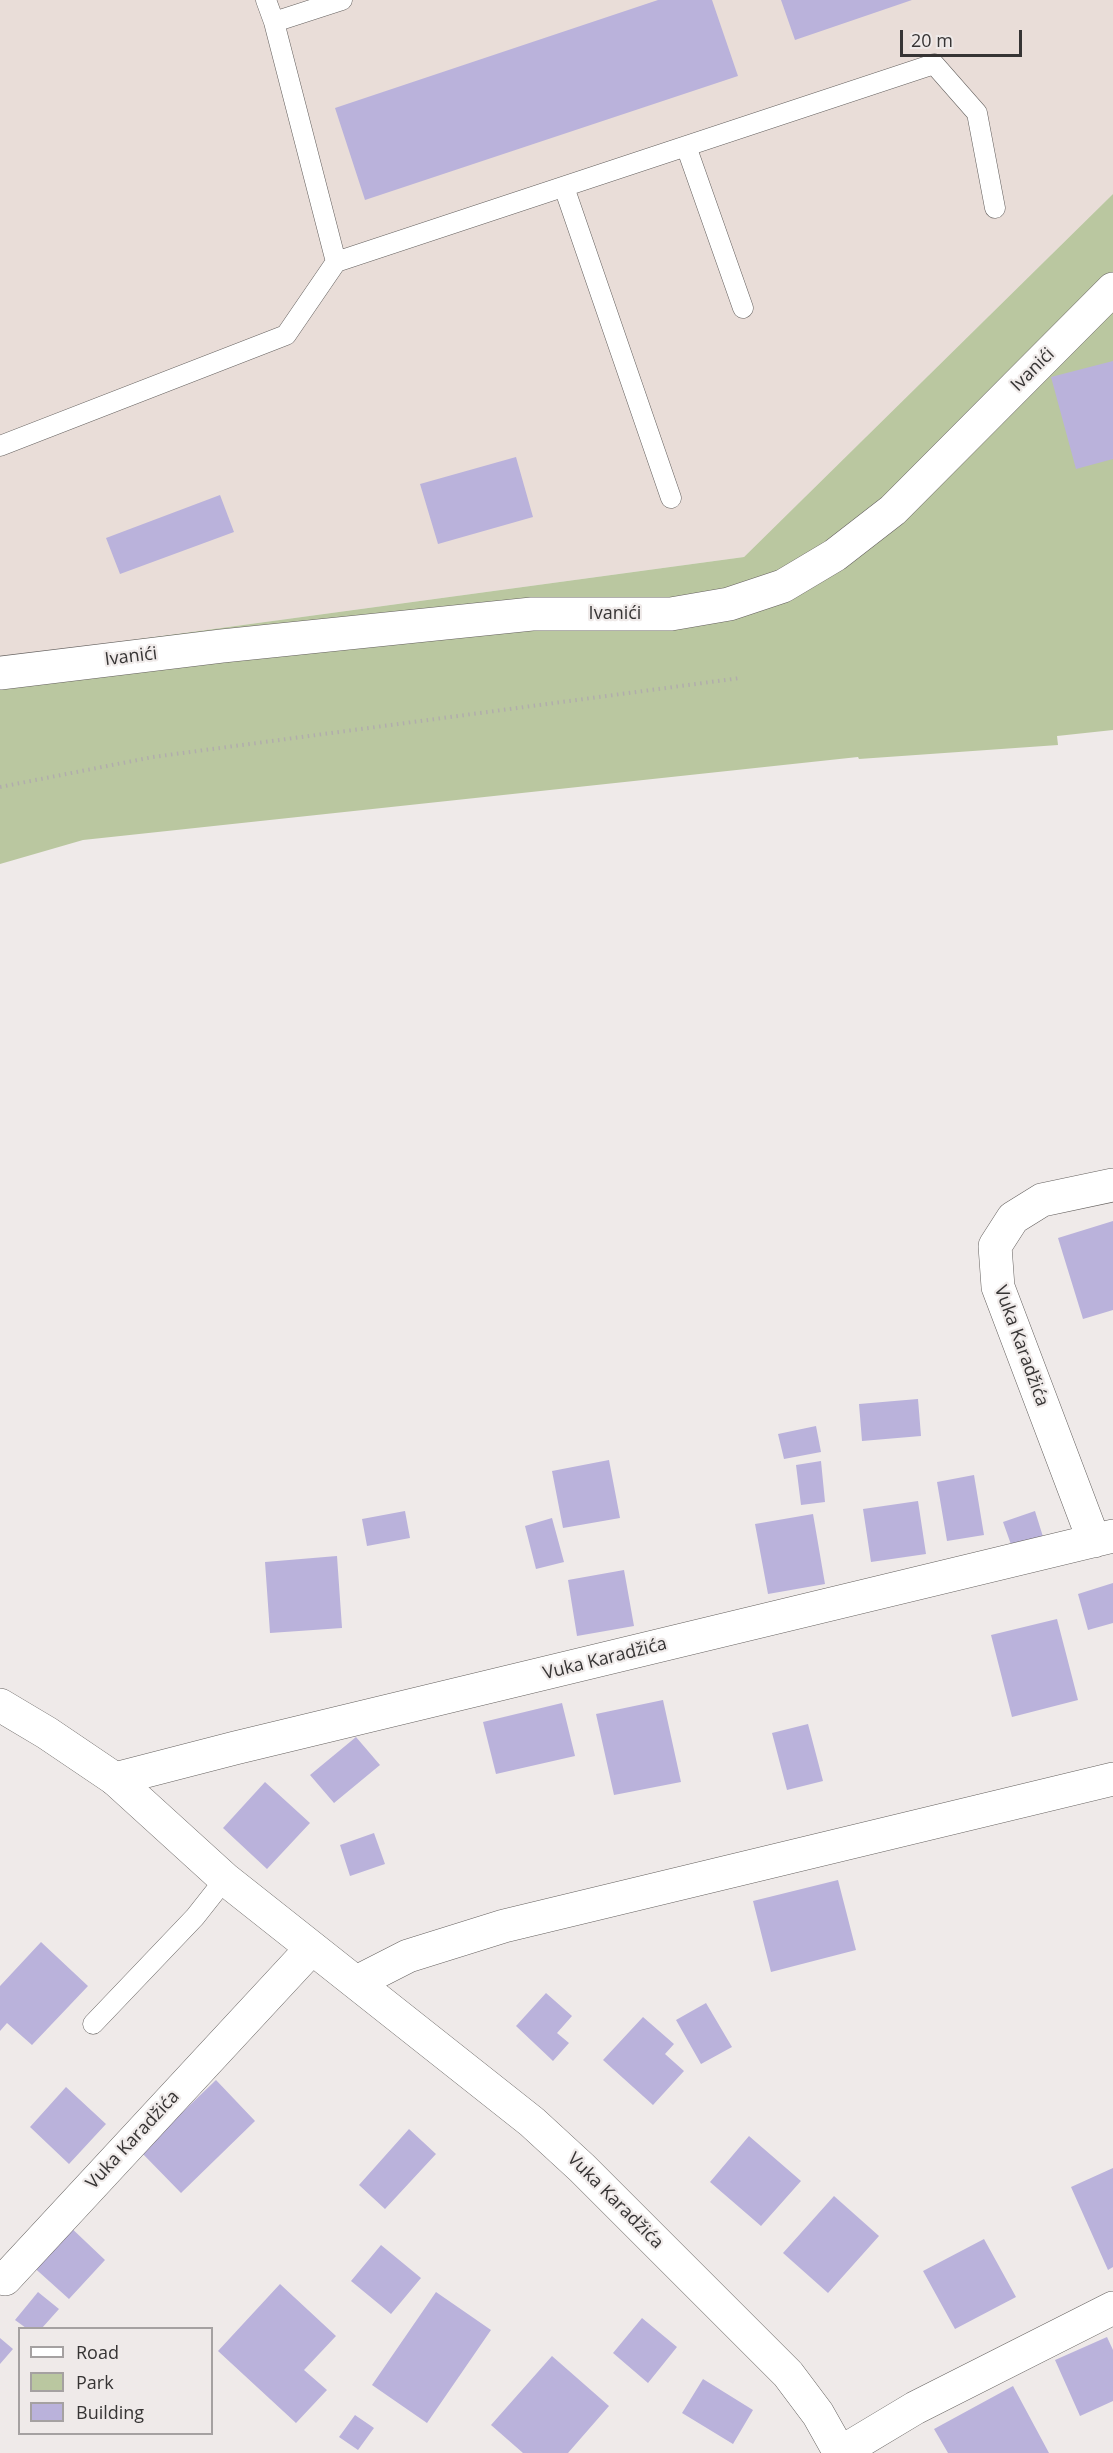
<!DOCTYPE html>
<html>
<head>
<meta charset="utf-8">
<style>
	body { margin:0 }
	#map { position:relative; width:1113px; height:2453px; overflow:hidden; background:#efeae9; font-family:"Open Sans",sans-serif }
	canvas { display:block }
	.legend { position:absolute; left:18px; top:2327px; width:195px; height:108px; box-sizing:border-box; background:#efeae9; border:2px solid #a5a1a1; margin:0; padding:8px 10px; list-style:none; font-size:18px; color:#363434 }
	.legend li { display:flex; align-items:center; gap:12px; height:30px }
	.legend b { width:30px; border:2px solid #a5a1a1 }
	.scale { position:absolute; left:900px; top:30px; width:122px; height:27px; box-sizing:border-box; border:3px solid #363434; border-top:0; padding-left:8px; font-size:18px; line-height:21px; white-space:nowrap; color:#363434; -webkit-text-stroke:4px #efeae9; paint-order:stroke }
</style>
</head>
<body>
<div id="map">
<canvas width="1113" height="2453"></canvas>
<ul class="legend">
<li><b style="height:8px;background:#fff"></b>Road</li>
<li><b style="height:16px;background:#bac7a0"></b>Park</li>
<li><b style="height:16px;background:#bab2db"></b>Building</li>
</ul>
<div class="scale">20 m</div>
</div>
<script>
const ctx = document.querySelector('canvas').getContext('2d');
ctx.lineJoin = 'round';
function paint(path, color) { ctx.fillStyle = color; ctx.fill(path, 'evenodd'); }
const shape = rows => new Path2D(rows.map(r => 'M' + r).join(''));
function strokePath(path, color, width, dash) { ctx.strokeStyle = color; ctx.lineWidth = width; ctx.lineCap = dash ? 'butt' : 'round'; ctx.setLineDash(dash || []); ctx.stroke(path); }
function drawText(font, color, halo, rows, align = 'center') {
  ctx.font = font + ' "Open Sans",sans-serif'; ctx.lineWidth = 4.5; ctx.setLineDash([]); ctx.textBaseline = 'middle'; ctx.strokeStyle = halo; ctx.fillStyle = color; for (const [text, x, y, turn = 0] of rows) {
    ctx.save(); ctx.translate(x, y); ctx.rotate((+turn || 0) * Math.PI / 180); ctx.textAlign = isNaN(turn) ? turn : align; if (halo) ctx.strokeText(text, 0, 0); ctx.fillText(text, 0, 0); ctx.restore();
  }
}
paint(shape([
	[0,0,1113,0,1113,194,744,557,0,658]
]), '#e9ddd8');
paint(shape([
	[1113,194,1113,730,1057,736,1058,745,859,759,858,757,83,840,0,864,0,658,744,557]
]), '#bac7a0');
paint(shape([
	[658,0,712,0,738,76,365,200,335,108],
	[781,0,912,0,795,40],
	[1113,361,1113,459,1076,469,1051,377],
	[516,457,533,517,438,544,420,484],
	[220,495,234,532,120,574,106,538],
	[1113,1221,1113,1310,1083,1319,1058,1238],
	[918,1399,921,1436,862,1441,859,1404],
	[816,1426,821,1452,784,1459,778,1434],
	[609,1460,620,1518,563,1528,552,1471],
	[821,1461,825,1502,801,1505,796,1465],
	[974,1475,984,1535,947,1541,937,1482],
	[918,1501,926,1554,871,1562,863,1509],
	[405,1511,410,1538,367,1546,362,1519],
	[1035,1511,1044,1540,1013,1550,1003,1522],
	[813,1514,825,1584,768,1594,755,1524],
	[552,1518,564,1562,536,1569,525,1526],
	[337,1556,342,1628,270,1633,265,1562],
	[624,1570,634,1626,577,1636,568,1580],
	[1113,1583,1113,1623,1088,1630,1078,1594],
	[1057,1619,1078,1700,1012,1717,991,1635],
	[663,1700,681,1782,614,1795,596,1714],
	[562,1703,575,1756,496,1774,483,1722],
	[808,1724,823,1781,787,1790,772,1733],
	[356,1737,380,1765,334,1803,310,1775],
	[265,1782,310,1823,267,1869,223,1828],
	[374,1833,385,1864,350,1876,340,1845],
	[838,1880,856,1950,771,1972,753,1901],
	[41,1942,88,1986,32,2045,7,2023,0,2031,0,1986],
	[546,1993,572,2016,557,2033,569,2043,553,2061,516,2026],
	[706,2003,732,2047,701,2064,676,2020],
	[643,2017,674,2044,665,2054,684,2071,653,2105,603,2060],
	[216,2080,255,2121,181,2193,141,2152],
	[66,2087,106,2124,69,2164,30,2127],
	[409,2129,436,2154,385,2209,359,2185],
	[749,2136,801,2181,761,2226,710,2182],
	[1113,2168,1113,2267,1108,2270,1071,2187],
	[834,2196,879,2236,828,2293,783,2253],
	[66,2223,105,2260,69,2299,29,2263],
	[984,2239,1016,2297,955,2329,923,2271],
	[381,2245,421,2278,391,2314,351,2281],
	[280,2284,336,2336,304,2370,327,2390,296,2423,218,2351],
	[38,2292,59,2309,42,2328,26,2328,15,2320],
	[436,2292,491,2330,427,2423,372,2385],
	[642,2318,677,2347,648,2383,613,2353],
	[1107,2337,1113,2350,1113,2401,1080,2416,1055,2360],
	[0,2338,13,2349,0,2364],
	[552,2356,609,2406,568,2453,523,2453,491,2425],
	[703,2379,753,2410,733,2444,682,2413],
	[1013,2386,1049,2453,948,2453,934,2429],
	[355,2415,374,2428,358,2450,339,2437]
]), '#bab2db');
const service = shape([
	[266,0,274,22,342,0],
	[686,146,743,308],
	[564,187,671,498],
	[336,262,934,64,977,113,995,208],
	[0,446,286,335,336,262,274,22],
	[93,2024,195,1917,225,1879]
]);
const minor = shape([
	[0,673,222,646,532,614,671,614,729,604,783,586,835,555,893,510,1113,289],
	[1094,1541,998,1287,995,1246,1013,1218,1042,1200,1113,1185],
	[115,1779,235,1748,1113,1536],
	[357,1982,408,1956,504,1926,1113,1779],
	[5,2279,311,1949],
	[840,2453,915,2408,1113,2308]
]);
const tertiary = shape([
	[0,1705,47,1733,115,1779,225,1879,532,2122,582,2168,788,2374,818,2414,840,2453]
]);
strokePath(service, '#65615f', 21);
strokePath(minor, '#65615f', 34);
strokePath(tertiary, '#65615f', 34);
strokePath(shape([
	[0,787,153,757,740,678]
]), '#b1adac', 4, [1.5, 4.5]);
strokePath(service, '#fff', 20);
strokePath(minor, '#fff', 33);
strokePath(tertiary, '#fff', 33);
drawText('18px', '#363434', '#efeae9', [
	["Ivanići",1033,370,-45],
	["Ivanići",615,614],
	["Ivanići",131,657,-7],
	["Vuka Karadžića",1021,1346,70],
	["Vuka Karadžića",605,1659,-14],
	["Vuka Karadžića",133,2140,-47],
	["Vuka Karadžića",615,2201,45]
]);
</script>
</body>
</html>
